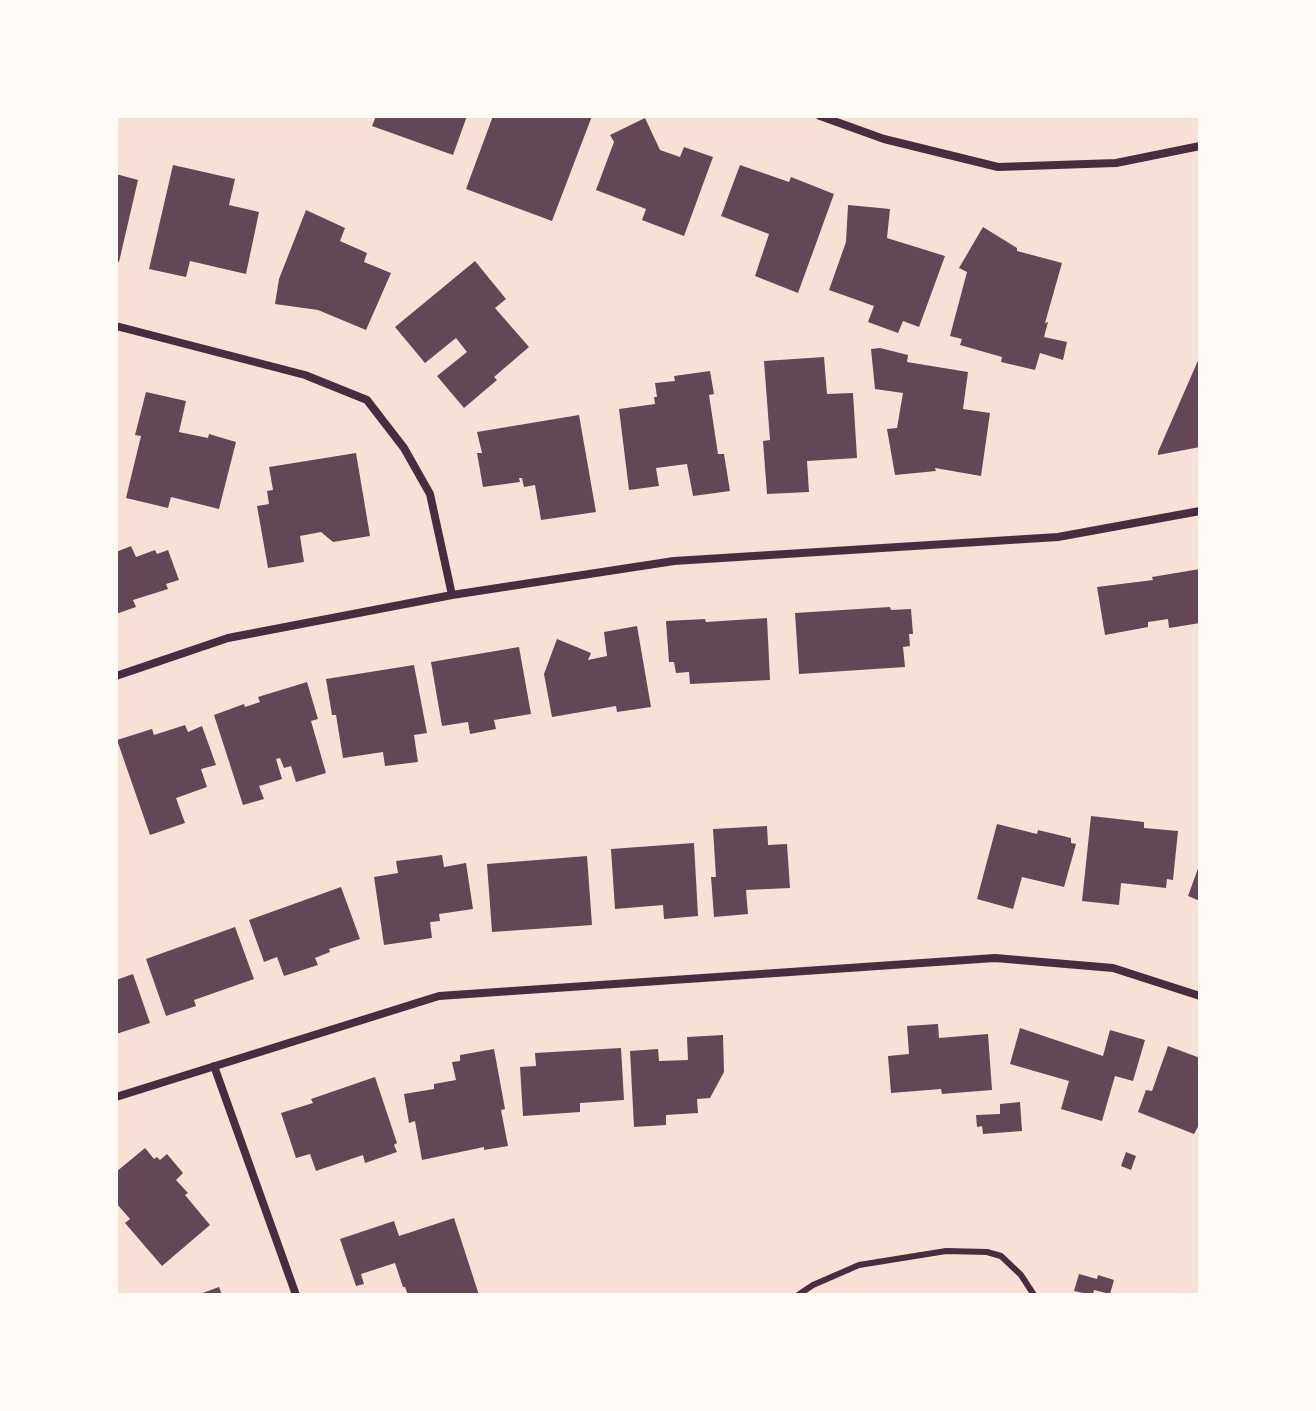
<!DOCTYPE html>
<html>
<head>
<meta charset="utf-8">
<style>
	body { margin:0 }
	#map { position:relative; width:1316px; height:1411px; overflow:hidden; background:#f7e1d7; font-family:"Public Sans",sans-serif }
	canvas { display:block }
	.frame { position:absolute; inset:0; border:118px solid #fffaf5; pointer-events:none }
</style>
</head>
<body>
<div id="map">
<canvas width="1316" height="1411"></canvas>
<div class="frame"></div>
</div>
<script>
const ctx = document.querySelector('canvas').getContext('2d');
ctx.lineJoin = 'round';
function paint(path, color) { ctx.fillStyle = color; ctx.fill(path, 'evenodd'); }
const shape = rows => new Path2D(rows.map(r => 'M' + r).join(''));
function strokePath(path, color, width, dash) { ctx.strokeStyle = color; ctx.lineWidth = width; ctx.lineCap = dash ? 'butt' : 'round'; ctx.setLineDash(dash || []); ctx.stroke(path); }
paint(shape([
	[376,116,467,116,453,155,372,126],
	[493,116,592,116,552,221,466,189],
	[645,118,660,150,680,157,684,147,713,157,684,236,642,220,646,209,596,190,614,142,610,135],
	[173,165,235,179,229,205,259,212,246,274,190,261,186,277,149,269],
	[740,165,789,182,791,177,834,194,798,293,755,276,769,234,721,216],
	[116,174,138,180,119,262,116,261],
	[848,205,890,209,887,238,945,256,919,327,903,321,898,333,868,322,874,306,829,290,846,242],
	[306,210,345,228,340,241,367,253,364,262,391,273,366,330,318,310,275,304,279,279],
	[983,227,1017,248,1017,251,1062,263,1045,323,1048,322,1044,337,1067,342,1063,360,1040,353,1035,370,1001,362,1002,357,960,345,962,339,950,336,967,272,959,268],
	[475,261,506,299,495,308,529,347,494,377,497,380,464,408,437,376,467,352,456,338,425,363,395,327],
	[880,348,908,355,907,362,968,372,963,409,990,413,981,476,935,468,936,471,895,475,887,429,897,428,903,393,875,389,871,349],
	[1200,356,1200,447,1158,455,1158,452],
	[824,357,827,394,853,393,857,458,807,461,809,492,767,494,763,441,770,440,764,361],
	[710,371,714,394,709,395,718,454,724,454,730,491,693,496,687,464,656,468,659,486,629,490,619,409,655,404,654,397,657,397,655,383,675,381,674,376],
	[146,392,186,401,179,432,208,438,209,434,236,442,219,509,171,497,168,508,126,498,141,436,135,435],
	[579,415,596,512,541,520,535,485,524,487,522,478,519,478,520,482,483,487,477,453,482,453,477,432],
	[356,453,370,536,333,542,321,532,300,536,304,562,268,568,257,506,269,504,267,491,273,490,269,467],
	[131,546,136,557,155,550,157,554,168,550,179,580,166,584,168,589,133,600,136,607,116,614,116,552],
	[1200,569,1200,623,1169,628,1168,619,1148,622,1148,627,1105,635,1097,587,1153,580,1152,577],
	[890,607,891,610,911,609,913,634,909,634,910,646,903,647,905,667,799,674,795,613],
	[767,618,770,680,690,684,689,672,676,673,674,662,669,662,666,621,705,619,706,622],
	[637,626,651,707,617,712,616,706,552,717,544,674,557,639,591,653,588,660,607,656,604,632],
	[519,647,531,714,494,720,496,729,470,734,468,722,442,726,431,662],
	[414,665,427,733,414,735,418,762,385,766,383,752,343,758,336,715,332,715,326,679],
	[307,682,318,719,311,721,326,773,296,782,291,766,284,768,280,758,276,759,282,779,259,786,264,799,243,805,214,715,244,704,245,707,260,702,258,697],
	[185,725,188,732,202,726,216,765,201,769,207,787,176,798,185,823,150,835,117,740,152,729,154,735],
	[1091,816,1144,822,1144,828,1178,831,1173,880,1167,879,1166,888,1121,883,1119,905,1082,901],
	[997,824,1037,834,1038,830,1071,838,1071,843,1076,844,1064,887,1022,877,1013,909,977,899],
	[767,826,768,845,787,844,790,888,746,890,748,914,714,917,711,877,716,877,713,829],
	[694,843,698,916,664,919,663,905,615,909,611,849],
	[442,855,444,867,466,863,473,909,439,914,440,921,430,922,432,938,384,945,374,877,398,873,396,861],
	[587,856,592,925,492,932,487,864],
	[1200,863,1200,901,1188,896],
	[341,887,360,939,329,949,330,952,315,958,318,965,284,976,277,957,264,962,249,920],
	[235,927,254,979,194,1000,196,1006,166,1016,146,959],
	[133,974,150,1023,116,1034,116,980],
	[938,1024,939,1038,988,1034,992,1090,942,1094,941,1089,891,1093,888,1056,909,1054,907,1026],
	[1020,1028,1103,1056,1110,1030,1145,1040,1133,1081,1115,1076,1102,1121,1061,1109,1069,1081,1010,1064],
	[723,1035,724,1072,710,1098,697,1099,698,1113,666,1115,666,1125,634,1127,630,1051,658,1049,659,1061,688,1060,687,1037],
	[1168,1046,1200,1058,1200,1123,1194,1134,1138,1112,1146,1090,1152,1091],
	[621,1048,624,1100,580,1103,580,1112,523,1116,520,1067,536,1066,535,1053],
	[494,1049,505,1109,501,1110,508,1146,484,1150,484,1147,422,1160,415,1121,409,1123,404,1094,434,1089,434,1084,456,1080,452,1062,460,1061,460,1055],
	[375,1077,397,1143,394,1145,397,1152,365,1163,363,1155,316,1171,310,1154,296,1158,281,1113,313,1103,311,1099],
	[1020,1102,1022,1131,983,1134,982,1126,977,1127,976,1115,1000,1114,1000,1104],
	[145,1148,154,1159,157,1157,160,1160,167,1154,183,1173,176,1180,188,1193,185,1195,210,1225,162,1266,125,1223,130,1219,116,1203,116,1172],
	[1126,1152,1136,1156,1131,1170,1121,1166],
	[454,1218,479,1295,408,1295,405,1287,403,1287,395,1263,361,1274,364,1284,356,1286,340,1239,394,1221,399,1236],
	[1079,1274,1097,1279,1098,1275,1114,1280,1110,1294,1094,1290,1093,1295,1074,1291],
	[219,1287,222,1295,197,1295]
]), '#644757');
strokePath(shape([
	[798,1295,813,1285,859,1265,946,1251,987,1252,1001,1256,1021,1275,1034,1295]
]), '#4a2c40', 6);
strokePath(shape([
	[820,116,884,139,998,167,1116,163,1200,146],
	[116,326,305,375,367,400,404,448,430,494,452,595],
	[116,676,228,638,452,595,674,561,1058,537,1200,511],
	[214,1066,296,1295],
	[116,1097,439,996,995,958,1113,968,1200,996]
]), '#4a2c40', 8);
</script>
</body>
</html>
